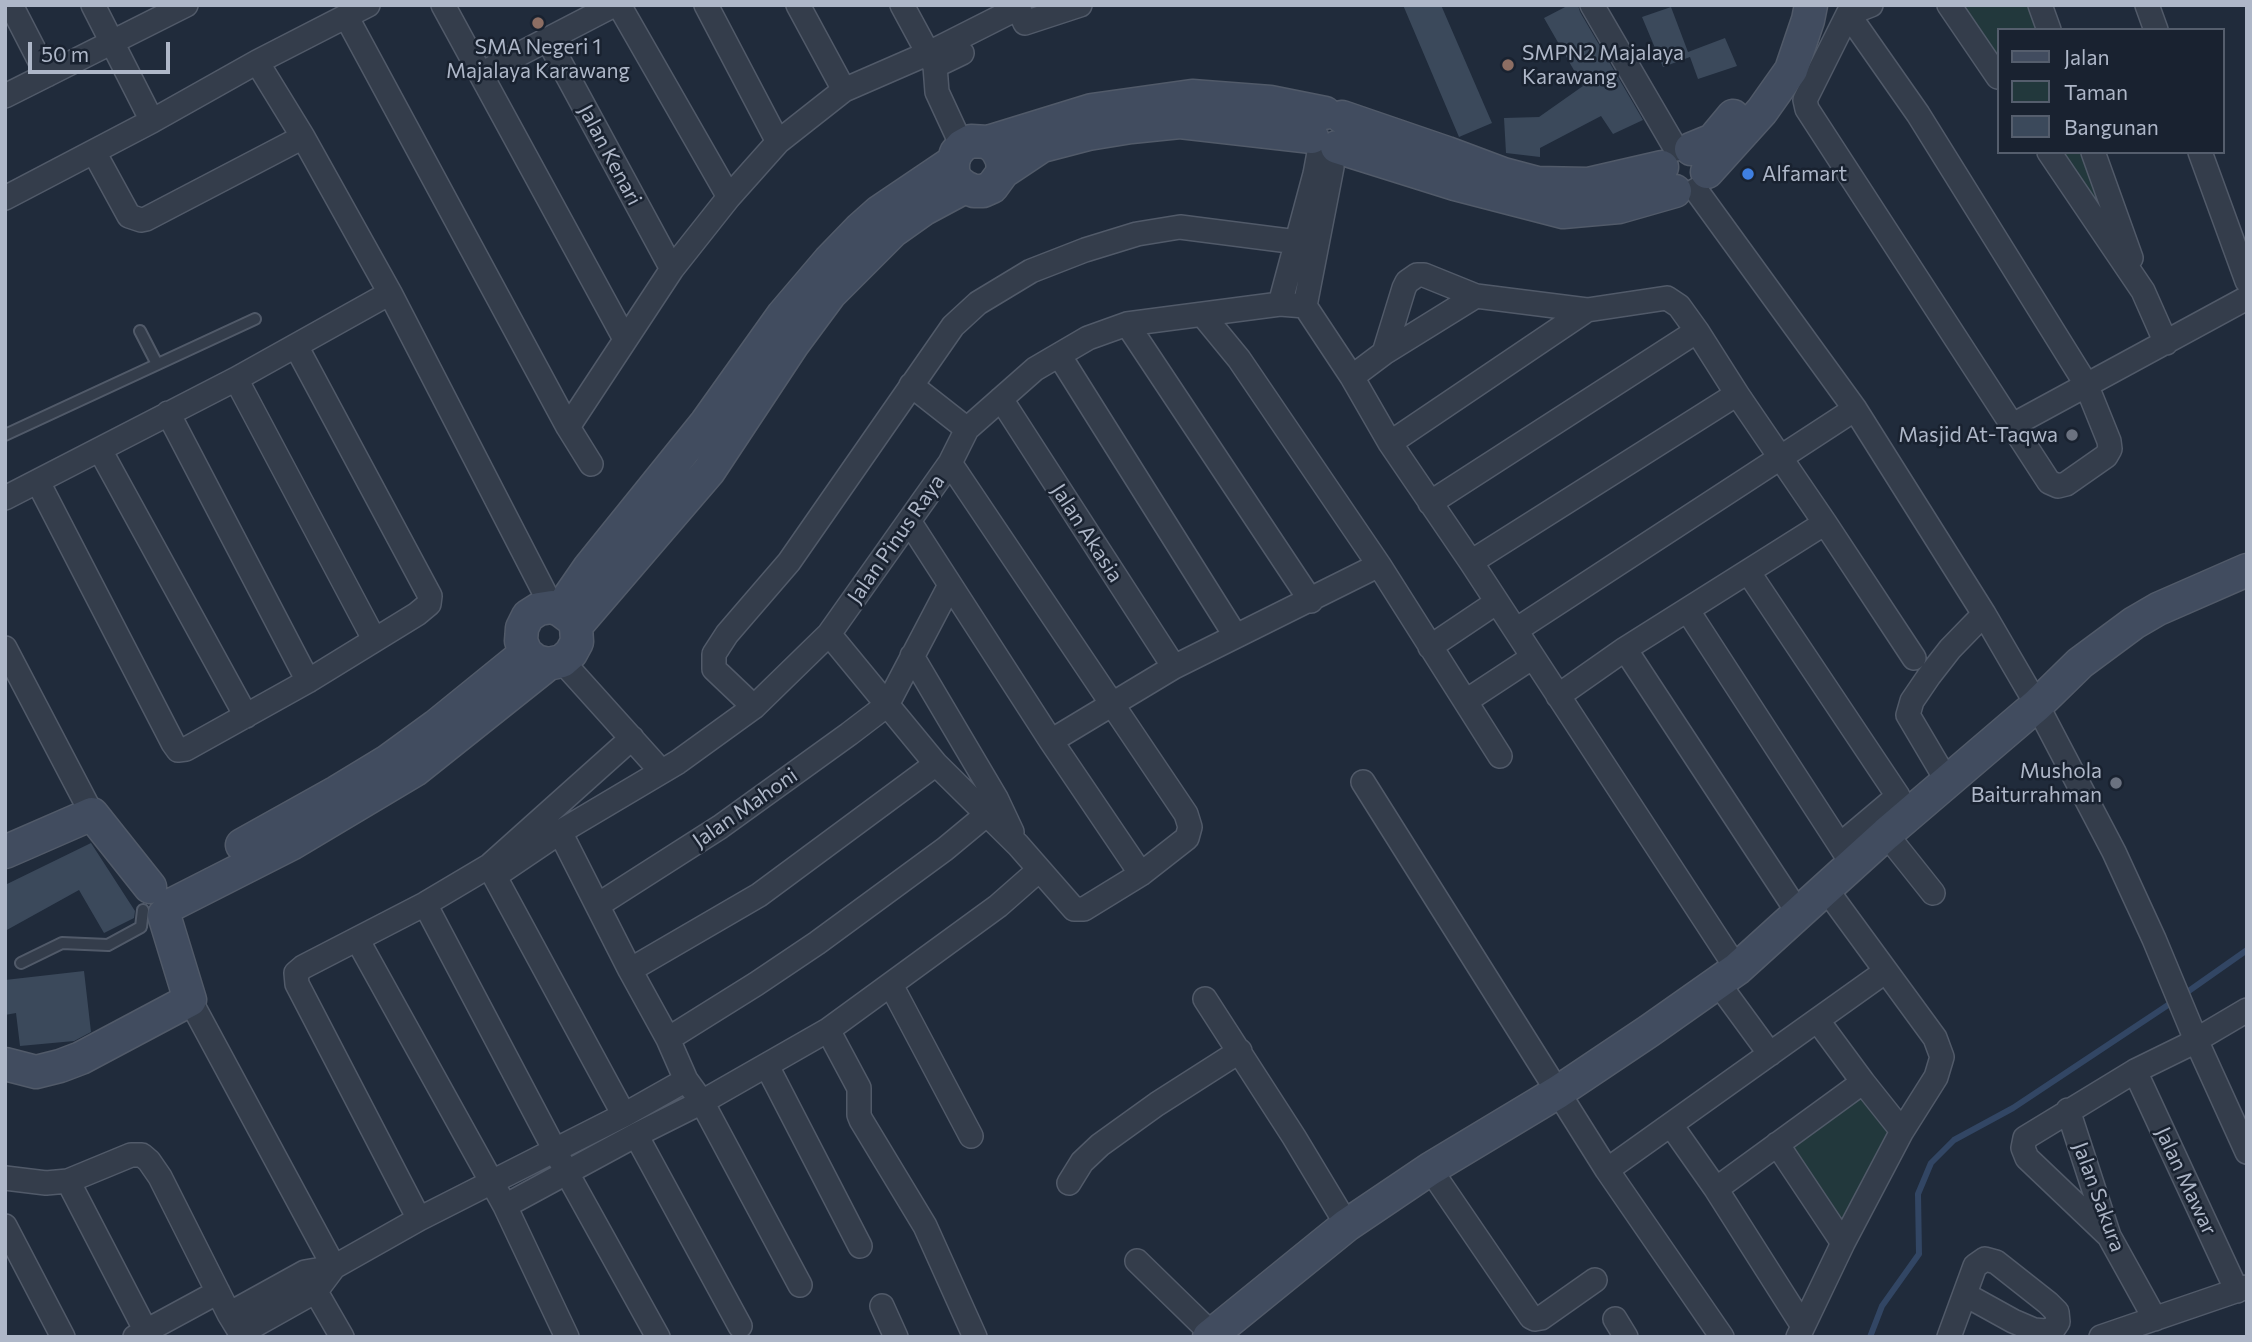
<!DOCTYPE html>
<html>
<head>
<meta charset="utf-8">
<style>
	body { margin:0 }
	#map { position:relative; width:2252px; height:1342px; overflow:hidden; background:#202b3b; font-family:Commissioner,sans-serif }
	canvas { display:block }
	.frame { position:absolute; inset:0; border:7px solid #aeb7c8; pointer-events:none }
	.legend { position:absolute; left:1997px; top:28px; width:228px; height:126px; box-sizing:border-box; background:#192230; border:2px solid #555e6d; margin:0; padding:9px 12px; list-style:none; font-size:21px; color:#aeb7c8 }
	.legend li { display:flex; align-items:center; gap:14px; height:35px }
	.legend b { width:35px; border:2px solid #555e6d }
	.scale { position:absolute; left:28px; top:42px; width:142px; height:32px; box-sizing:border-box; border:4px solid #aeb7c8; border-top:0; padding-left:9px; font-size:21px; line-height:24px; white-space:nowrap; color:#aeb7c8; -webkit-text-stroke:5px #192230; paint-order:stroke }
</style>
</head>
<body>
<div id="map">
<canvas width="2252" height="1342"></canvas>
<div class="frame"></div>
<ul class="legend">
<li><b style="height:9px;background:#414c5f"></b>Jalan</li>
<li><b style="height:19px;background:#22383c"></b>Taman</li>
<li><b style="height:19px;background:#3b495b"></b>Bangunan</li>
</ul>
<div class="scale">50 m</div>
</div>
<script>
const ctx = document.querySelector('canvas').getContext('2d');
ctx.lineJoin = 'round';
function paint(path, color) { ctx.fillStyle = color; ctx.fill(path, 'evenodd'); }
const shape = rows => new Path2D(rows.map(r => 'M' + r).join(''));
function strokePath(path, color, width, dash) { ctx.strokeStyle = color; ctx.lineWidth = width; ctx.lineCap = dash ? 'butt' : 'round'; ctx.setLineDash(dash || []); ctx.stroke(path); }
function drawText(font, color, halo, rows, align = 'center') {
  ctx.font = font + ' Commissioner,sans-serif'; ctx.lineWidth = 5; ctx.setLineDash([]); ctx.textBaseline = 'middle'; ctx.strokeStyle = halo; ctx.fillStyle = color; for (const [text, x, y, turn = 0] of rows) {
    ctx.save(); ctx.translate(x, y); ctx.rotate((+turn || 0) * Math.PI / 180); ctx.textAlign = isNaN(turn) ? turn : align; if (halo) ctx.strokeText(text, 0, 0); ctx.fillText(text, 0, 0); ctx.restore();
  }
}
paint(shape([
	[1957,5,2033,5,2042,30,1998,30,1998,67],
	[2055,152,2087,152,2127,259],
	[1860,1094,1893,1140,1844,1232,1787,1150]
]), '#22383c');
strokePath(shape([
	[2183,995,2247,950],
	[1870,1337,1882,1306,1919,1254,1918,1194,1931,1163,1954,1140,2013,1108,2174,1001]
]), '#324664', 6);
paint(shape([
	[1403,5,1441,5,1492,123,1459,137],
	[1569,5,1578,5,1580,12,1643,120,1613,134,1601,116,1540,148,1540,157,1506,153,1504,118,1539,117,1583,86,1544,18],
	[1671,7,1688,52,1725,38,1737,66,1698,79,1690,57,1663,67,1642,17],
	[91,843,135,911,134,918,104,933,79,890,5,931,5,885],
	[84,971,91,1032,74,1041,20,1046,16,1013,5,1015,5,980]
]), '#3b495b');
const lane = shape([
	[140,331,157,364],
	[5,435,255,319],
	[21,963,62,943,108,945,141,927,143,910]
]);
const street = shape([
	[11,5,47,75],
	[93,5,152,121,257,62,303,137,390,293,552,607],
	[443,5,625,339],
	[619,5,729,197],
	[706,5,778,142],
	[798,5,844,90],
	[902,5,935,66],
	[1017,5,1025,23,1080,5],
	[1592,5,1676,149],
	[1949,5,1998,77],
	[2040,5,2049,30],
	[2147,5,2156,30],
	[1848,14,1918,114,2086,384,2109,441,2110,449,2106,456,2066,484,2058,486,2049,482,1807,109,1805,100,1848,14,1871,5],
	[346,16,568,427,591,464],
	[548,40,672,269],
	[962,53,935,66,937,92,962,146],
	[257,62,368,5],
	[481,74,614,5],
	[5,96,186,5],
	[94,152,129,216,141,220,146,219,303,137],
	[2049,152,2143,291,2166,343],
	[2093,152,2131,258],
	[2200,152,2247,281],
	[1696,190,1855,409,1984,614,2037,705,2114,852,2154,939,2196,1040,2247,1152],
	[5,198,152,121],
	[1280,304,1315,174,1320,147],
	[1305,306,1332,167],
	[1202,314,1239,359,1379,565,1500,756],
	[1127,324,1311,601],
	[1384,353,1404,288,1407,282,1417,275,1424,275,1476,296,1587,310,1667,298,1679,306,1697,331,1737,394,1825,523,1914,658],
	[1059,355,1235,635],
	[1352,377,1384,353,1476,296],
	[236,379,374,639],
	[911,385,967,429],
	[1001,399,1174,667],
	[168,413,308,681],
	[2013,425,2247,298],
	[568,427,672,269,729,197,778,142,844,90,929,53,1018,8],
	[1390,443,1587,310],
	[100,450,246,716],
	[38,482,173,743,178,750,186,749,308,681,417,614,429,604,430,596,296,346],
	[5,498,236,379,390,293],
	[1430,503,1697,331],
	[909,521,1051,741,1141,874],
	[1471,562,1737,394],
	[1749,573,1898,796,1840,845],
	[1688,611,1847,856],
	[1516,630,1855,409],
	[829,634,936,764,1018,845,1074,909,1084,909,1141,874,1187,838,1190,827,1186,814,950,463],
	[1430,647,1497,602],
	[5,648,92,814],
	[1625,649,1799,914],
	[912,656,996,798,1012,832],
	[562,661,661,771],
	[1558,696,1625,649,1825,523],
	[1466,701,1533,657],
	[754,707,714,669,714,654,727,634,789,562,953,326,978,303,1031,271,1085,250,1137,234,1180,227,1297,242],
	[1051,741,1174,667,1379,565],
	[1947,781,1908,715,1912,701,1929,676,1950,649,1984,614],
	[1363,782,1607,1170,1722,1337],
	[560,832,630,970,668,1039,686,1080,702,1102,800,1285],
	[1886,834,1933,893],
	[489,866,624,1115],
	[495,876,560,832,678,762,754,707,829,634,950,463,967,429,1035,369,1088,338,1127,324,1280,304,1305,306,1352,377,1390,443,1471,562,1737,969],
	[425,904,567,1173,658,1337],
	[598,905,720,827,849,734,887,705,950,585],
	[357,939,505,1206,567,1337],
	[630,970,759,895,936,764],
	[1718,983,1770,1054],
	[891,985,971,1136],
	[1205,999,1294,1137,1347,1225],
	[190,1000,334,1267],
	[1818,1021,1863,1082,1902,1131],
	[828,1030,859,1088,859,1115,861,1120,925,1226,975,1337],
	[668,1039,756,984,817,943,945,849,986,815],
	[767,1066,860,1246],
	[2135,1071,2237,1291],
	[2068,1110,2109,1236,2155,1319],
	[1671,1125,1716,1189,1803,1326],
	[636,1135,740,1326],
	[1777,1144,1843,1243],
	[1430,1169,1531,1317,1535,1319,1541,1318,1595,1280],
	[1607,1170,1886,971],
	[5,1178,46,1183,68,1181,131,1155,142,1155,149,1161,160,1177,229,1314,243,1337],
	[68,1181,149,1337],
	[1069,1183,1082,1162,1100,1145,1157,1104,1240,1051],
	[1716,1189,1863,1082],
	[505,1206,636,1135,702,1102,828,1030,998,906,1039,870],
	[419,1219,297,984,296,973,303,967,425,904,489,866,632,738],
	[5,1226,63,1337],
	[2109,1236,2027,1158,2023,1148,2025,1138,2135,1071,2186,1046,2247,1010],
	[1137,1261,1212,1334],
	[308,1278,342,1337],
	[882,1306,896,1337],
	[229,1314,305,1272,334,1267,419,1219,624,1115,686,1080],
	[1615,1319,1626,1337],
	[241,1333,316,1291,334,1267],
	[135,1337,218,1292],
	[1798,1337,1843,1243,1902,1131,1936,1077,1942,1057,1935,1038,1826,889],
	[1949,1337,1975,1266,1985,1259,1996,1262,2048,1303,2057,1312,2058,1322,2054,1328,2046,1331,2034,1330,2013,1321,1966,1295],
	[2101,1337,2247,1287]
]);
const secondary = shape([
	[1342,117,1447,153,1503,174,1537,183,1588,184,1662,167],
	[988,142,997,150,1002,160,1003,172,992,187,983,191,974,191,965,187,957,181,953,172,953,162,956,153,962,146,971,141,988,142,1092,110,1192,96,1270,102,1325,113],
	[1337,147,1455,184,1563,212,1619,207,1675,191],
	[1691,149,1713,140,1733,116],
	[1003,172,1042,146,1088,134,1131,127,1180,122,1312,137],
	[1707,172,1762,111,1791,70,1808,20,1811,5],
	[560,610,589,568,706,423,783,315,829,261,861,228,879,212,953,162],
	[576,626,572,619,560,610,552,607,539,609,528,616,522,628,521,641,526,653,536,661,548,664,562,661,571,653,577,642,576,626,709,471,793,344,830,294,893,231,924,209,965,187],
	[242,845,337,792,388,761,436,726,526,653],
	[5,852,92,814,150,887],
	[171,905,291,844,415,770,548,664],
	[5,1064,36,1072,60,1066,81,1058,190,1000,164,915],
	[1209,1337,1347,1225,1430,1169,1558,1092,1649,1031,1737,969,1886,834,2037,705,2080,663,2134,623,2158,609,2247,570]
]);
strokePath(lane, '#515a69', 14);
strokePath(street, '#515a69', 26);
strokePath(secondary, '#515a69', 35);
strokePath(lane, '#343d4b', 10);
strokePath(street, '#343d4b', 23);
strokePath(secondary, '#414c5f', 32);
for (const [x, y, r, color] of [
	[538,23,7,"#8d6e63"],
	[1508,65,7,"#8d6e63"],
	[1748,174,7,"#3f7fe0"],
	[2072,435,7,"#6b7280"],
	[2116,783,7,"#6b7280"]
]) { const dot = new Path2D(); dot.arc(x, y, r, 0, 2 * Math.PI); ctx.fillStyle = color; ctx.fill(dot); strokePath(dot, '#192230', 2.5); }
drawText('21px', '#aeb7c8', '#192230', [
	["SMA Negeri 1",538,47,"center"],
	["Majalaya Karawang",538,71,"center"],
	["SMPN2 Majalaya",1522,53],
	["Karawang",1522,77],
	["Alfamart",1762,174],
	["Masjid At-Taqwa",2058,435,"right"],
	["Mushola",2102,771,"right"],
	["Baiturrahman",2102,795,"right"]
], 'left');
drawText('21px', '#aeb7c8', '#192230', [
	["Jalan Kenari",610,155,62],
	["Jalan Akasia",1087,533,57],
	["Jalan Pinus Raya",896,539,-55],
	["Jalan Mahoni",745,808,-35],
	["Jalan Mawar",2186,1181,65],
	["Jalan Sakura",2099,1197,70]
]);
</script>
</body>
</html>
